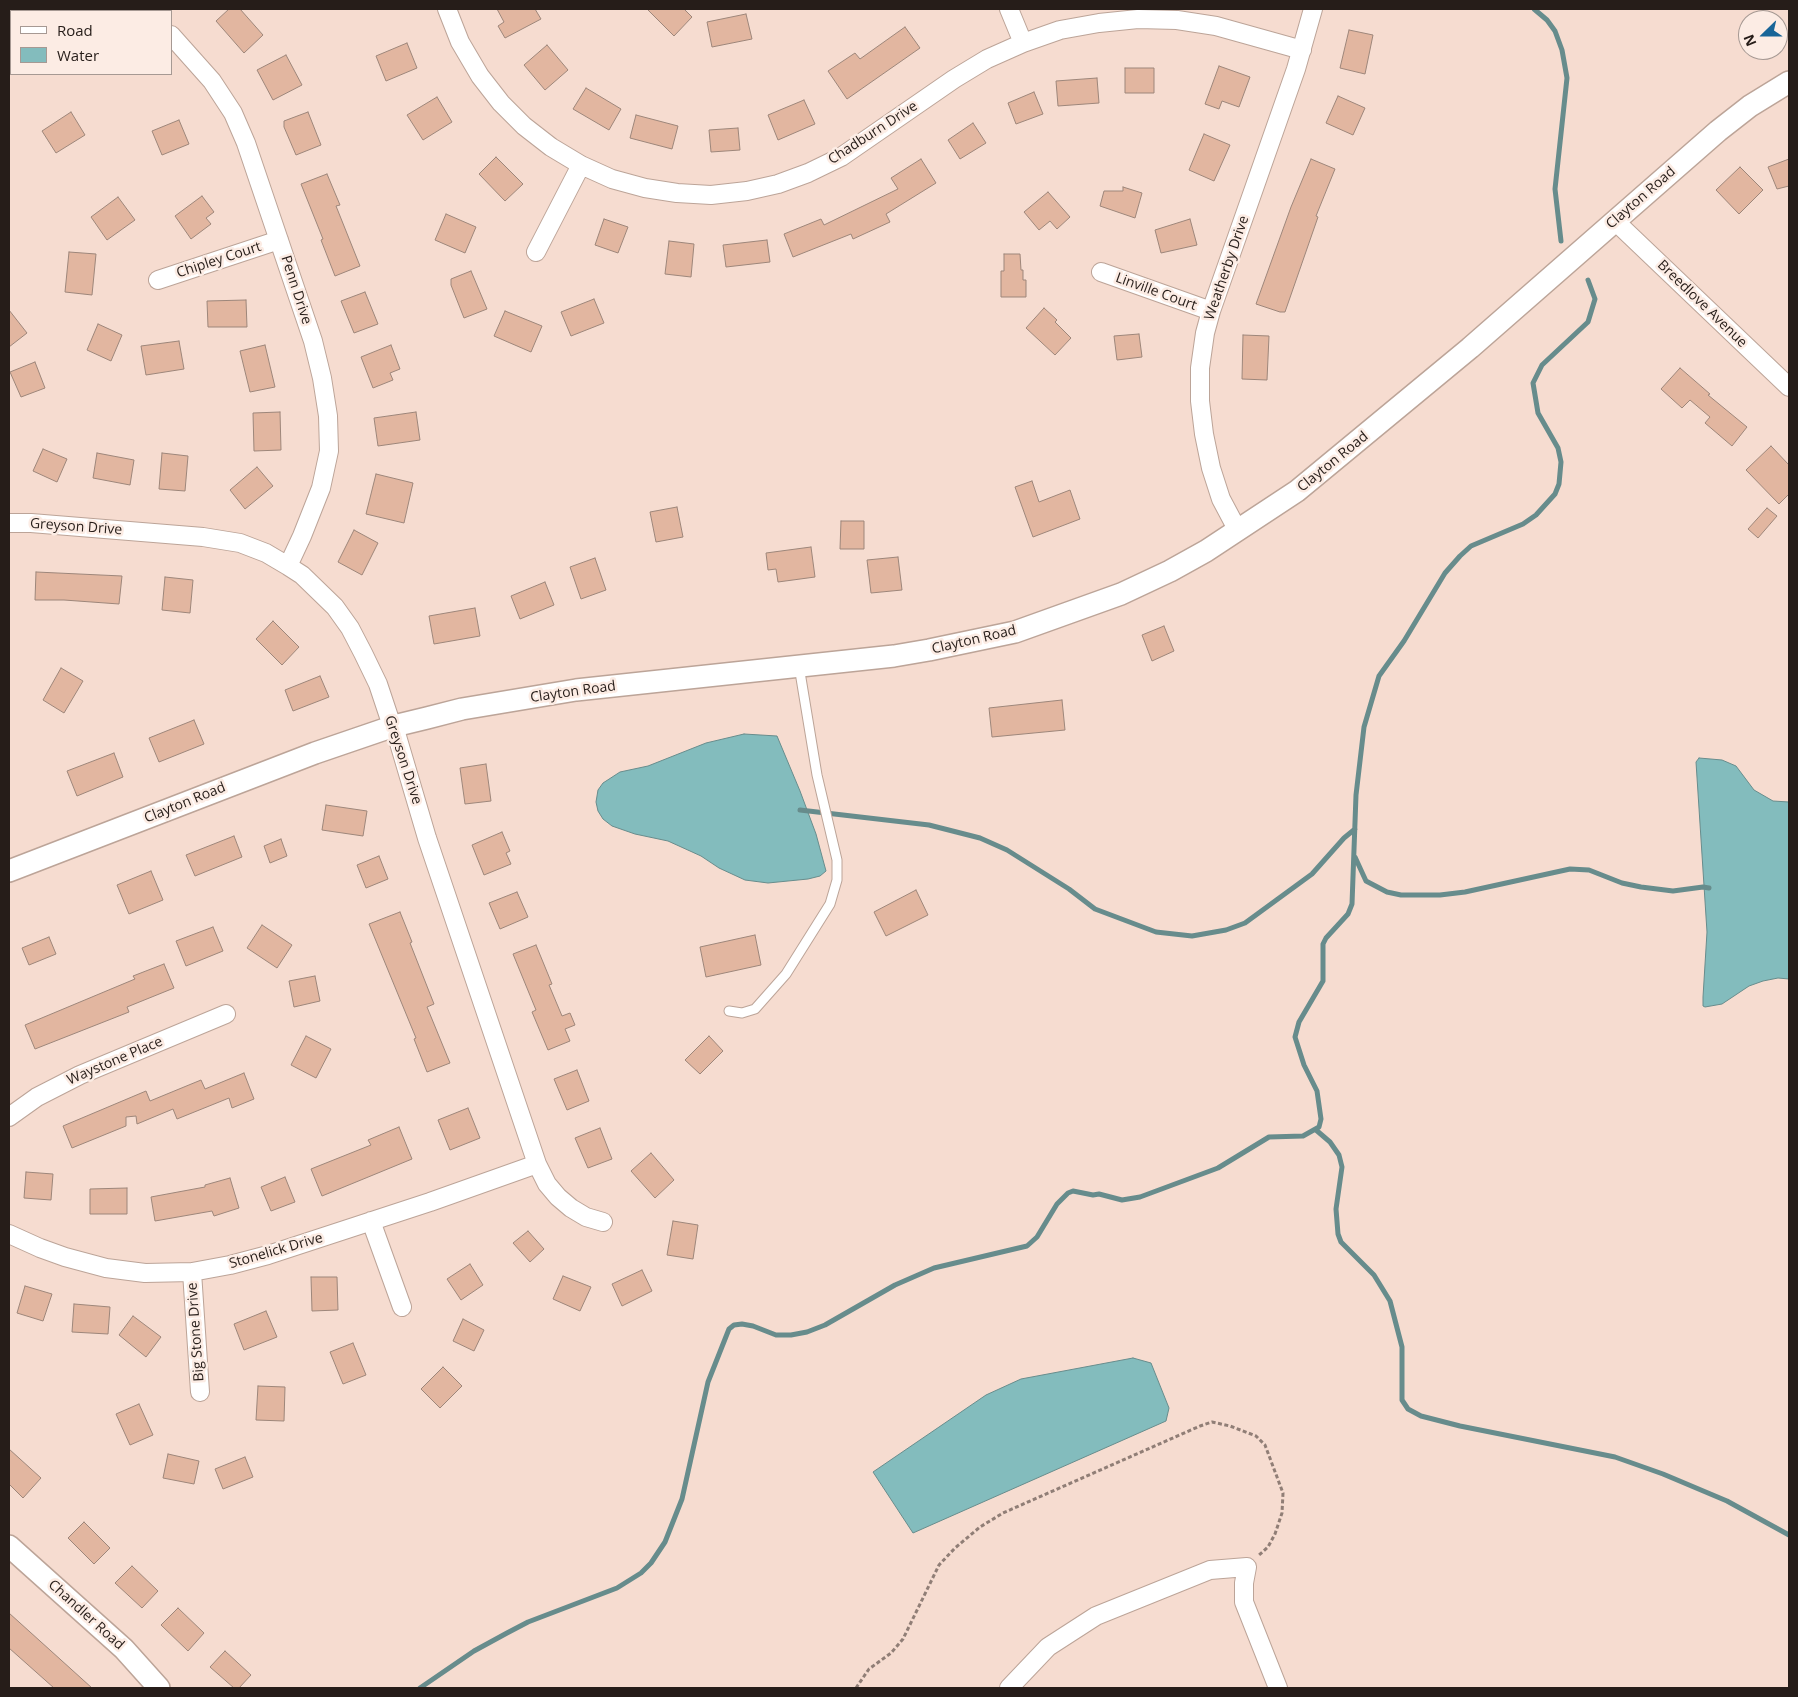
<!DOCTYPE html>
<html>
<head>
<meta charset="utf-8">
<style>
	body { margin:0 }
	#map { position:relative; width:1798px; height:1697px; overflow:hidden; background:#f6dcd0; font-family:"Open Sans",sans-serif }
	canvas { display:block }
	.frame { position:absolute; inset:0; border:10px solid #261d19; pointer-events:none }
	.legend { position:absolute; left:10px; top:10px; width:162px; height:65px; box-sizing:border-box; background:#fcece4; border:1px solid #a69993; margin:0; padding:6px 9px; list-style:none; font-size:15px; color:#261d19 }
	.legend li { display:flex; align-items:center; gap:10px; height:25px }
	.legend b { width:25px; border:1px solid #a69993 }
	.north { position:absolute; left:1738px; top:10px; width:50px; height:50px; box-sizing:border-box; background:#fcece4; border:1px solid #a69993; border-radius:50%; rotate:248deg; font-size:14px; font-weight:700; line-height:20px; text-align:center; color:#261d19 }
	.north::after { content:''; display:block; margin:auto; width:18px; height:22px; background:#186598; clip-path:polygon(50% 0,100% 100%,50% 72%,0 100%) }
</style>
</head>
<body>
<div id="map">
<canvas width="1798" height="1697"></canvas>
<div class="frame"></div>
<ul class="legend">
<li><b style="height:6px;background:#fff"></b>Road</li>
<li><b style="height:14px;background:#83bcbd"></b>Water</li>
</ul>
<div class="north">N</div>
</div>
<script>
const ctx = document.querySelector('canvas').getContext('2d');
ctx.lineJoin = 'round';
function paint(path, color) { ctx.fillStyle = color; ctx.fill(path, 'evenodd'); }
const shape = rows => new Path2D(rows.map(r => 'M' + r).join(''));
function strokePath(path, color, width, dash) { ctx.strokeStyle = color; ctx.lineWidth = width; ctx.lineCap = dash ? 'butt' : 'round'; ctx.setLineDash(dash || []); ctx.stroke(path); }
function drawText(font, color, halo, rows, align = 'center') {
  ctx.font = font + ' "Open Sans",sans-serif'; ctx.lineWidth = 5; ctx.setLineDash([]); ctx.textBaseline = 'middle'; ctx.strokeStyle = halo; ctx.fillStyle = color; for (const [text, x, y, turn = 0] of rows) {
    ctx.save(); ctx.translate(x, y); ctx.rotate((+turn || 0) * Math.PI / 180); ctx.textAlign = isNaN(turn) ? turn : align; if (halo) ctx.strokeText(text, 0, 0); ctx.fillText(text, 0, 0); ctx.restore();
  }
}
const water = shape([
	[744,734,777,736,800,791,816,834,826,871,820,876,808,879,768,883,745,880,719,868,701,856,668,841,635,834,612,826,603,819,598,811,596,802,598,790,603,783,620,772,648,766,706,743,744,734],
	[1699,758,1722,760,1736,766,1754,790,1773,801,1789,802,1789,979,1778,978,1763,981,1749,986,1722,1004,1705,1007,1703,1006,1703,997,1707,932,1696,762,1699,758],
	[1133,1358,1151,1363,1169,1408,1166,1421,913,1533,873,1472,986,1395,1021,1379,1133,1358]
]);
paint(water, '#83bcbd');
strokePath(water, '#678c8c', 1);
strokePath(shape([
	[1534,9,1547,20,1555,31,1562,50,1567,78,1555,189,1561,241],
	[800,810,929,825,980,838,1007,850,1069,889,1095,909,1156,932,1192,936,1226,930,1245,923,1312,874,1344,838,1355,829],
	[1355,857,1366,881,1387,892,1401,895,1440,895,1465,892,1570,869,1589,870,1622,883,1641,887,1673,891,1703,887,1709,888],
	[1316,1130,1330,1142,1339,1155,1342,1167,1336,1209,1338,1234,1341,1242,1374,1275,1390,1301,1402,1347,1402,1400,1408,1409,1421,1416,1460,1426,1615,1457,1663,1474,1727,1501,1789,1535],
	[420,1688,474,1651,507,1633,528,1622,617,1588,641,1573,651,1563,665,1542,682,1499,708,1382,729,1329,734,1325,742,1324,753,1326,776,1335,791,1335,807,1332,825,1325,895,1285,934,1268,1027,1246,1037,1237,1057,1204,1068,1193,1073,1191,1093,1195,1099,1194,1122,1200,1140,1197,1218,1168,1269,1137,1303,1136,1319,1127,1321,1119,1317,1091,1304,1065,1295,1037,1299,1022,1323,981,1323,944,1326,938,1348,914,1352,904,1356,795,1364,727,1379,676,1404,641,1445,573,1460,556,1471,546,1523,524,1536,515,1555,494,1559,484,1561,462,1558,448,1538,413,1533,383,1542,365,1588,322,1595,299,1588,280]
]), '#678c8c', 5);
const building = shape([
	[229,9,240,9,263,35,244,53,216,21,229,9],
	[497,9,535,9,541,19,505,38,498,26,504,22,497,9],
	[647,9,684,9,692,17,674,36,647,9],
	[746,14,752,39,712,47,707,22,746,14],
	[905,27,920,48,847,99,828,71,855,53,860,59,905,27],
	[1349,30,1373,35,1365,74,1340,68,1349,30],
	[407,43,417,68,386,81,376,56,407,43],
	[547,45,568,70,545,90,524,65,547,45],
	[286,55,302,85,273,100,257,70,286,55],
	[1219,66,1250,77,1239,107,1222,101,1219,109,1205,104,1219,66],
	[1125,68,1154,68,1154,93,1125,93,1125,68],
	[1097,78,1099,103,1058,106,1056,81,1097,78],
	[586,88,621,109,609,130,573,109,586,88],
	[1034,92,1043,114,1016,124,1008,103,1034,92],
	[1338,96,1365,108,1353,135,1326,123,1338,96],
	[437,97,452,122,423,140,407,115,437,97],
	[804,100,815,124,778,140,768,115,804,100],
	[71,112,85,135,56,153,42,131,71,112],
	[308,112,321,145,296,155,284,127,284,121,308,112],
	[636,115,678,126,672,149,630,138,636,115],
	[179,120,189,144,162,155,152,131,179,120],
	[973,123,986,143,960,159,948,140,973,123],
	[738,128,740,150,711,152,709,130,738,128],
	[1204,134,1230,145,1214,181,1189,170,1204,134],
	[496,157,523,184,505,201,479,174,496,157],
	[921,159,936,183,886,214,890,222,853,239,851,234,793,257,784,234,821,219,824,225,898,189,891,178,921,159],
	[1311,159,1335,169,1316,216,1318,217,1285,312,1280,312,1256,304,1291,207,1311,159],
	[1789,159,1789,186,1777,189,1768,167,1789,159],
	[1740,167,1763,190,1739,214,1716,190,1740,167],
	[327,174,340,205,336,206,360,266,335,276,321,240,323,239,301,184,327,174],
	[1123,187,1142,193,1135,218,1100,206,1104,191,1123,191,1123,187],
	[1048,192,1070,217,1057,229,1050,221,1039,230,1024,212,1048,192],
	[202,196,214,212,206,218,211,224,191,239,175,216,202,196],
	[118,197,135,220,107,240,91,217,118,197],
	[446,214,476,227,465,253,435,240,446,214],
	[604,219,628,227,618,253,595,245,604,219],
	[1190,219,1197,245,1161,253,1155,230,1190,219],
	[767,240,770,262,726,267,723,245,767,240],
	[669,241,694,244,691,277,665,274,669,241],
	[69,252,96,254,92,295,65,292,69,252],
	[1004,254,1020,254,1021,270,1023,270,1023,280,1026,280,1026,297,1001,297,1001,271,1004,271,1004,254],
	[471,271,487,309,464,318,451,285,451,279,471,271],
	[365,292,378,324,354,333,341,301,365,292],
	[594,299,604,323,571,336,561,312,594,299],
	[246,300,247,327,208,327,207,301,246,300],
	[1044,308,1057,320,1055,322,1071,338,1055,355,1026,328,1044,308],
	[9,310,27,333,9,347,9,310],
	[505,311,542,326,531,352,494,336,505,311],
	[98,324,122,335,111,361,87,350,98,324],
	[1139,334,1142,357,1117,360,1114,336,1139,334],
	[1243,335,1269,336,1267,380,1242,379,1243,335],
	[179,341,184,369,146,375,141,346,179,341],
	[265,345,275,387,250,392,240,351,265,345],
	[391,345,400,369,390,373,393,380,373,388,361,357,391,345],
	[35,362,45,388,21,397,10,372,35,362],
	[1680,368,1710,394,1708,395,1747,427,1732,446,1705,423,1710,417,1690,400,1682,408,1661,389,1680,368],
	[280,412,281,450,254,451,253,413,280,412],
	[416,412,420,440,378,446,374,418,416,412],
	[1771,446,1789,465,1789,494,1779,504,1746,470,1771,446],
	[43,449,67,459,57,482,33,471,43,449],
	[97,453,134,460,130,485,93,478,97,453],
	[162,453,188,456,185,491,159,489,162,453],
	[257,467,273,486,245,509,230,490,257,467],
	[376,474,413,483,404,523,366,514,376,474],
	[1032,481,1039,502,1070,490,1080,519,1033,537,1015,487,1032,481],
	[677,507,683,537,656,542,650,512,677,507],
	[1767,508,1777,516,1758,538,1748,529,1767,508],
	[841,521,864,521,864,549,840,549,841,521],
	[354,530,378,543,362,575,338,562,354,530],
	[811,547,815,577,778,582,776,569,768,570,766,553,811,547],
	[898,557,902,590,871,593,867,560,898,557],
	[595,558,606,590,581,599,570,567,595,558],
	[36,572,122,576,119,604,64,600,35,600,36,572],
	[165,577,193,580,190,613,162,610,165,577],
	[545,582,554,605,520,619,511,596,545,582],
	[475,608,480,636,434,644,429,616,475,608],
	[273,621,299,647,282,665,256,639,273,621],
	[1164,626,1174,651,1152,661,1142,635,1164,626],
	[61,668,83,681,64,713,43,700,61,668],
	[320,676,329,697,293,711,285,690,320,676],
	[1062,700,1065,730,992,737,989,708,1062,700],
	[194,720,204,744,159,762,149,738,194,720],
	[114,753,123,777,77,796,67,771,114,753],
	[486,764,491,801,465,804,460,768,486,764],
	[326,805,367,811,363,836,322,830,326,805],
	[502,832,510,851,506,853,511,864,484,875,472,845,502,832],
	[234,836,242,857,195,876,186,855,234,836],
	[281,839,287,856,270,863,264,846,281,839],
	[379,856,388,879,366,888,357,865,379,856],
	[151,871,163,900,129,914,117,885,151,871],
	[916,890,928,915,886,936,874,912,916,890],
	[517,892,528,917,500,929,489,903,517,892],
	[400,912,412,942,410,943,434,1004,427,1007,450,1063,427,1072,414,1039,416,1038,369,924,400,912],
	[262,925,292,945,277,968,247,948,262,925],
	[213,927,223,951,186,966,176,941,213,927],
	[755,935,761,965,706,977,700,947,755,935],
	[49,937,56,954,29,965,22,948,49,937],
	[536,945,552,984,549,985,562,1016,570,1013,575,1025,565,1029,570,1041,548,1050,532,1012,536,1010,513,954,536,945],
	[164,964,174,988,127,1007,129,1012,35,1049,25,1025,135,979,133,976,164,964],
	[315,976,320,1001,294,1007,289,981,315,976],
	[306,1036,331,1049,316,1078,291,1065,306,1036],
	[709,1036,723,1051,700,1074,685,1060,709,1036],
	[577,1070,589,1101,567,1110,554,1079,577,1070],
	[244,1073,254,1099,232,1108,229,1098,177,1119,173,1109,137,1124,136,1116,126,1117,126,1126,72,1148,63,1126,146,1091,150,1101,201,1080,205,1089,244,1073],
	[468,1108,480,1138,450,1150,438,1120,468,1108],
	[399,1127,412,1159,322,1196,311,1169,371,1145,368,1140,399,1127],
	[600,1128,612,1159,588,1168,575,1138,600,1128],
	[651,1153,674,1180,655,1198,631,1171,651,1153],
	[26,1172,53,1174,51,1200,24,1198,26,1172],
	[285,1177,295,1202,271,1211,261,1187,285,1177],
	[230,1178,239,1208,214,1216,212,1211,155,1221,151,1197,205,1187,205,1185,230,1178],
	[127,1188,127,1214,90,1214,90,1189,127,1188],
	[673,1221,698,1225,693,1259,667,1255,673,1221],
	[528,1231,544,1249,530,1262,513,1243,528,1231],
	[470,1264,483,1285,461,1300,447,1279,470,1264],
	[642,1270,652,1291,622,1306,612,1284,642,1270],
	[563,1276,591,1287,580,1311,553,1299,563,1276],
	[311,1277,337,1277,338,1310,312,1311,311,1277],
	[25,1286,52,1294,43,1321,17,1313,25,1286],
	[74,1304,110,1307,108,1334,72,1332,74,1304],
	[266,1311,277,1337,244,1350,234,1324,266,1311],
	[133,1316,161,1337,146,1357,119,1335,133,1316],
	[463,1319,484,1330,474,1351,453,1341,463,1319],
	[353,1343,366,1375,343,1384,330,1352,353,1343],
	[443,1367,462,1386,440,1408,421,1389,443,1367],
	[258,1386,285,1387,284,1421,256,1420,258,1386],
	[139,1404,153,1435,130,1445,116,1414,139,1404],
	[9,1449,41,1478,23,1498,9,1484,9,1449],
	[168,1454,199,1461,194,1484,163,1478,168,1454],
	[245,1457,253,1477,223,1489,215,1469,245,1457],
	[84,1522,110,1548,94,1564,68,1538,84,1522],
	[132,1566,158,1591,142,1608,115,1583,132,1566],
	[178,1608,204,1633,188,1651,161,1625,178,1608],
	[9,1613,92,1688,54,1688,9,1648,9,1613],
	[225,1651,251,1675,239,1688,234,1688,210,1667,225,1651]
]);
paint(building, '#e2b6a0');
strokePath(building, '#9d867a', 1);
const service = shape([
	[729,1011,742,1013,755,1009,786,974,830,904,837,880,837,860,817,775,799,666]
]);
const minor = shape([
	[146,9,149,11],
	[447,9,460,42,480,76,501,103,524,126,551,147,581,165,612,179,645,188,677,193,711,195,747,191,778,184,808,173,841,157,954,79,987,59,1023,43,1060,30,1099,23,1138,19,1177,20,1216,26,1302,50],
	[1009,9,1023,43],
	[77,11,80,9],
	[171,35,212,81,233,113,246,143,313,341,322,378,328,416,329,451,321,488,302,536,288,566],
	[1615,221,1789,387],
	[536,252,581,165],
	[1101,272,1211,311],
	[158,280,279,240],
	[9,523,31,523,203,537,240,543,266,553,288,566,302,575,335,607,350,628,363,653,378,684,391,723,394,726,427,838,537,1164,547,1184,558,1197,571,1208,586,1217,603,1222],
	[1238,531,1221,499,1211,468,1204,434,1200,401,1200,368,1205,333,1211,311,1296,69,1313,9],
	[9,1117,37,1097,80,1075,226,1014],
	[371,1221,402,1307],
	[9,1234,40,1248,65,1257,106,1268,145,1273,192,1272,230,1265,268,1255,430,1202,537,1164],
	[192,1272,200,1392],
	[1009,1688,1048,1647,1096,1616,1210,1570,1247,1567,1244,1583,1244,1602,1278,1688]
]);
const tertiary = shape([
	[9,871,315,753,394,726,427,718,462,709,576,690,894,656,929,650,1015,632,1121,594,1170,571,1206,551,1297,491,1470,348,1718,131,1750,106,1789,82],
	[9,1546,124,1649,159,1688]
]);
strokePath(service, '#bca498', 11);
strokePath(minor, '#bca498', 20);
strokePath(tertiary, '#bca498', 24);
strokePath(shape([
	[856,1688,869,1669,891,1653,903,1639,939,1565,955,1548,980,1527,1003,1513,1200,1426,1212,1422,1230,1426,1256,1436,1265,1445,1283,1493,1282,1513,1275,1534,1268,1547,1258,1556]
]), '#907e76', 3, [4, 2.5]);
strokePath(service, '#fff', 9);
strokePath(minor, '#fff', 18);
strokePath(tertiary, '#fff', 21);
drawText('14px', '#261d19', '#fcece4', [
	["Chadburn Drive",873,133,-33],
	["Clayton Road",1641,198,-41],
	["Chipley Court",219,260,-18],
	["Weatherby Drive",1227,268,-71],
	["Penn Drive",296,290,72],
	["Linville Court",1156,292,20],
	["Breedlove Avenue",1702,304,44],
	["Clayton Road",1333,462,-39],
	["Greyson Drive",76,527,4],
	["Clayton Road",974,640,-13],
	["Clayton Road",573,692,-8],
	["Greyson Drive",403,760,72],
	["Clayton Road",185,803,-22],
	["Waystone Place",115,1061,-23],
	["Stonelick Drive",276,1251,-16],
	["Big Stone Drive",196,1332,-94],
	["Chandler Road",86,1615,42]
]);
</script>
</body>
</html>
